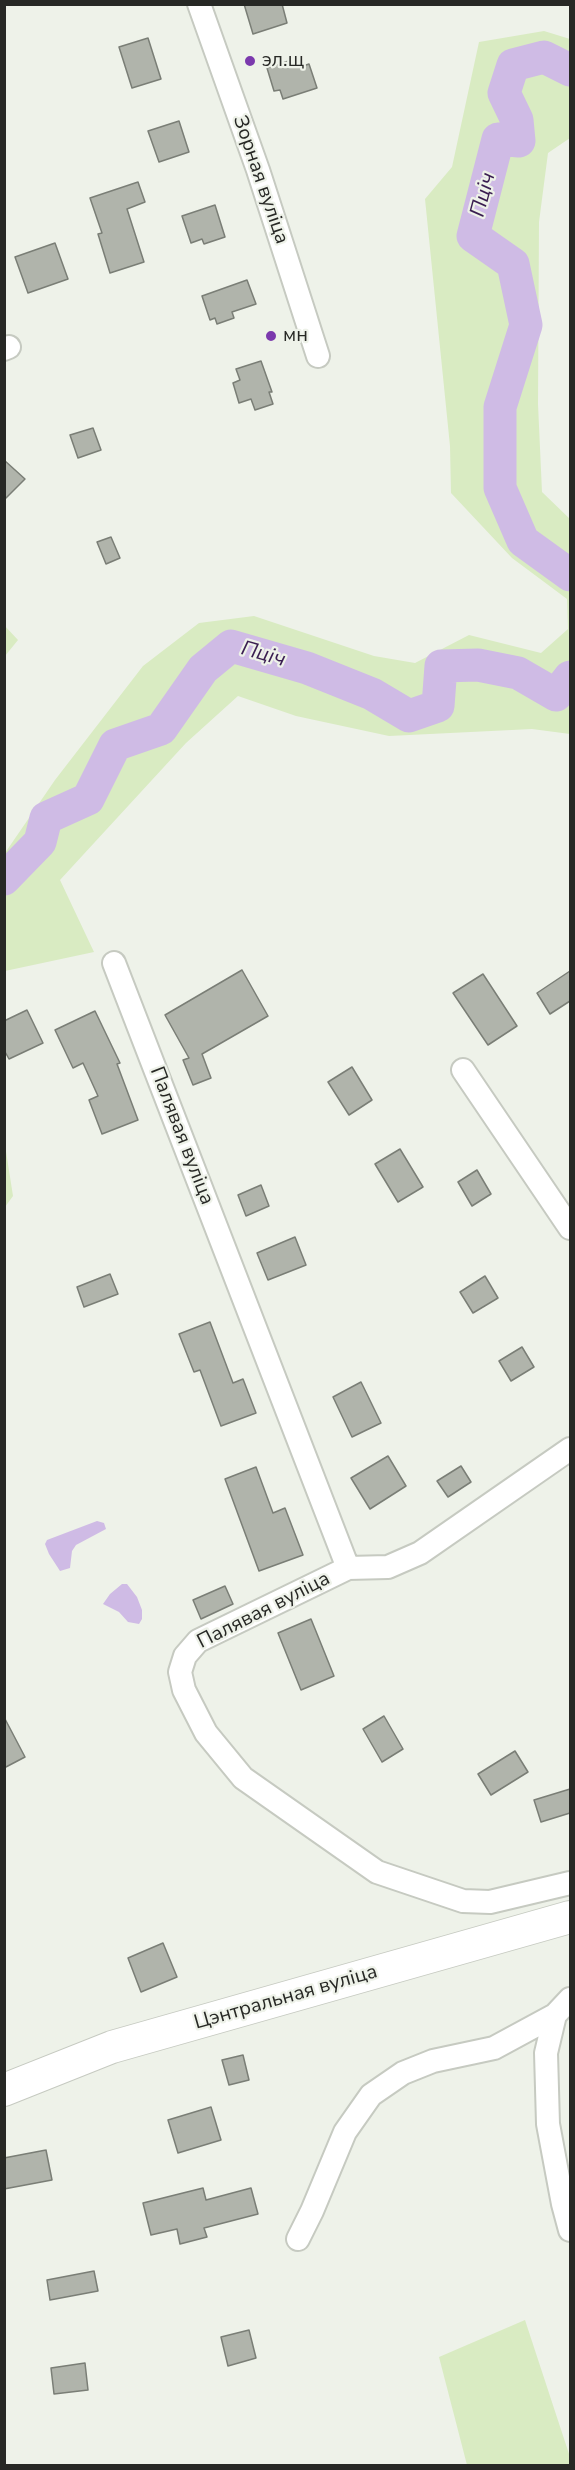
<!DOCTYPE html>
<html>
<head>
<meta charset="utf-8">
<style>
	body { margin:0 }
	#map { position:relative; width:575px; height:2470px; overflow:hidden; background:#eef2e9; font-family:"Nunito Sans",sans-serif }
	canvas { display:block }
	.frame { position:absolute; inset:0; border:6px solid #272825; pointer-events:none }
</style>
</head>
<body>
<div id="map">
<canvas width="575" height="2470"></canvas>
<div class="frame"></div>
</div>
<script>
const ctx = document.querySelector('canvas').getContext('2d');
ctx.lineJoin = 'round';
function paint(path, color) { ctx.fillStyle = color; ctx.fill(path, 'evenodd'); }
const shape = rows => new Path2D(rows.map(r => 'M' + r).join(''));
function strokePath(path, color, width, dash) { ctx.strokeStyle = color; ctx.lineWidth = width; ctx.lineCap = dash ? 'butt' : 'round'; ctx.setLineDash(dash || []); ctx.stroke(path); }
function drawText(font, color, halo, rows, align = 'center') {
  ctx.font = font + ' "Nunito Sans",sans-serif'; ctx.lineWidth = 4.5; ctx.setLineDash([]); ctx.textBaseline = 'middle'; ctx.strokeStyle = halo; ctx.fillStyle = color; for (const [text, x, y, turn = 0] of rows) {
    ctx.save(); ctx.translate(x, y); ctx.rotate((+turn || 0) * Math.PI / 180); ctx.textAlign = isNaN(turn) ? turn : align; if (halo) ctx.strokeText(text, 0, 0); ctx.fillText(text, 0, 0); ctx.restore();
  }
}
paint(shape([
	[544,31,570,39,570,138,548,153,539,222,538,404,542,492,570,519,570,734,532,729,389,736,296,716,238,696,186,743,60,880,94,952,5,971,5,853,55,780,143,666,199,623,254,616,374,656,415,663,469,635,541,653,568,629,567,599,512,558,451,493,450,446,425,199,452,167,479,42],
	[4,625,18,640,5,656,4,656],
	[5,1145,13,1196,5,1207],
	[525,2320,570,2457,570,2465,467,2465,439,2357]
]), '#d9ebc2');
paint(shape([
	[97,1521,104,1523,106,1529,76,1545,72,1551,70,1568,60,1571,49,1554,45,1544,47,1540],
	[122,1584,127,1584,137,1597,142,1610,142,1619,139,1624,128,1622,119,1612,103,1604,110,1594]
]), '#cfbbe5');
strokePath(shape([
	[570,70,544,57,513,65,504,93,517,120,519,141,498,139,473,236,513,264,526,325,500,407,500,488,523,541,570,575],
	[4,879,40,842,46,818,88,799,115,745,161,729,203,669,231,646,307,668,372,694,409,716,438,706,441,666,478,665,518,673,556,695,570,677]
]), '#cfbbe5', 33);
const building = shape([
	[244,4,282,4,287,23,253,34,244,4],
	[148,38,161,79,132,88,119,47,148,38],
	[301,57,303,66,309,64,317,88,283,99,280,90,274,91,267,68,301,57],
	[179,121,189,152,159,162,148,131,179,121],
	[138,182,145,202,127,209,144,262,110,273,98,234,102,233,90,198,138,182],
	[215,205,225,237,204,244,202,239,191,243,182,216,215,205],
	[55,243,68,279,28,293,15,257,55,243],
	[247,280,256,304,232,312,234,318,217,324,215,318,210,320,202,296,247,280],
	[261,361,272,392,269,392,273,404,255,410,251,399,239,403,233,383,240,380,236,369,261,361],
	[93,428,101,450,78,458,70,435,93,428],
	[4,460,25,479,4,500,4,460],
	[111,537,120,558,106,564,97,542,111,537],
	[242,970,268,1016,202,1054,211,1078,193,1085,183,1060,189,1058,165,1015,242,970],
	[570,971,570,1001,550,1014,537,993,570,971],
	[483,974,517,1026,488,1045,453,993,483,974],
	[27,1010,43,1043,9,1059,4,1050,4,1021,27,1010],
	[95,1011,120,1063,117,1064,138,1120,102,1134,89,1100,98,1096,83,1063,73,1068,55,1030,95,1011],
	[352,1067,372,1100,349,1115,328,1082,352,1067],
	[400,1149,423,1187,398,1202,375,1164,400,1149],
	[477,1170,491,1194,472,1206,458,1182,477,1170],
	[261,1185,269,1206,246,1216,238,1195,261,1185],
	[295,1237,306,1265,268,1280,257,1253,295,1237],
	[110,1274,118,1294,84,1307,77,1287,110,1274],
	[485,1276,498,1298,473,1313,460,1292,485,1276],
	[210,1322,233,1383,243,1379,256,1413,221,1426,200,1370,194,1372,179,1334,210,1322],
	[522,1347,534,1367,511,1381,499,1361,522,1347],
	[361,1382,381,1423,352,1437,333,1397,361,1382],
	[388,1456,406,1486,370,1509,351,1478,388,1456],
	[461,1466,471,1482,448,1497,437,1481,461,1466],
	[256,1467,273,1513,285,1508,303,1555,259,1571,225,1479,256,1467],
	[225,1586,233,1604,201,1619,193,1600,225,1586],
	[311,1619,334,1676,301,1690,278,1633,311,1619],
	[384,1716,403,1749,382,1762,363,1729,384,1716],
	[4,1717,25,1757,4,1768,4,1717],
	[515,1751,528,1772,491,1795,478,1774,515,1751],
	[570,1789,570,1813,541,1822,534,1800,570,1789],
	[163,1943,177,1977,141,1992,128,1958,163,1943],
	[243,2055,249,2080,229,2085,222,2060,243,2055],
	[211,2107,221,2140,178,2153,168,2120,211,2107],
	[46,2150,52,2180,4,2189,4,2158,46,2150],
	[203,2188,206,2200,251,2188,258,2214,204,2228,207,2237,180,2244,177,2229,151,2235,143,2203,203,2188],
	[94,2271,98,2291,50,2300,47,2280,94,2271],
	[249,2330,256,2358,228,2366,221,2337,249,2330],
	[85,2363,88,2390,54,2394,51,2368,85,2363]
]);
paint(building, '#b0b4ab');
strokePath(building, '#7a7e76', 1.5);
const minor = shape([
	[199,4,258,170,318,356],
	[4,349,9,347],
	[114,963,348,1568,198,1641,185,1656,180,1672,184,1690,206,1733,243,1778,377,1872,463,1901,490,1902,570,1883],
	[463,1070,570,1228],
	[348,1568,388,1567,420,1553,570,1449],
	[570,1999,555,2015,546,2053,548,2124,563,2204,570,2230],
	[298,2239,312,2211,345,2132,371,2095,403,2073,433,2061,494,2048,555,2015]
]);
const secondary = shape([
	[4,2090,112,2047,570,1917]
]);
strokePath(minor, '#c6cac1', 26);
strokePath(secondary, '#c6cac1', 34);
strokePath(minor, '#fff', 22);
strokePath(secondary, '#fff', 32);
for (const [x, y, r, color] of [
	[250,61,6,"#7b39ad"],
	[271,336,6,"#7b39ad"]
]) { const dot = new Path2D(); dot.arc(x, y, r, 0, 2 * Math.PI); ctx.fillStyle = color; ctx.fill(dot); strokePath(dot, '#eef2e9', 2); }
drawText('20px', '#272825', '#eef2e9', [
	["эл.щ",262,61],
	["мн",283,336]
], 'left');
drawText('20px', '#272825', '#eef2e9', [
	["Зорная вуліца",260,180,71],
	["Палявая вуліца",181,1136,69],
	["Палявая вуліца",264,1611,-27],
	["Цэнтральная вуліца",286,1998,-16]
]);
drawText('italic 21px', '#3a1d51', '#eef2e9', [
	["Пціч",484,195,-75],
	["Пціч",263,655,16]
]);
</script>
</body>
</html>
